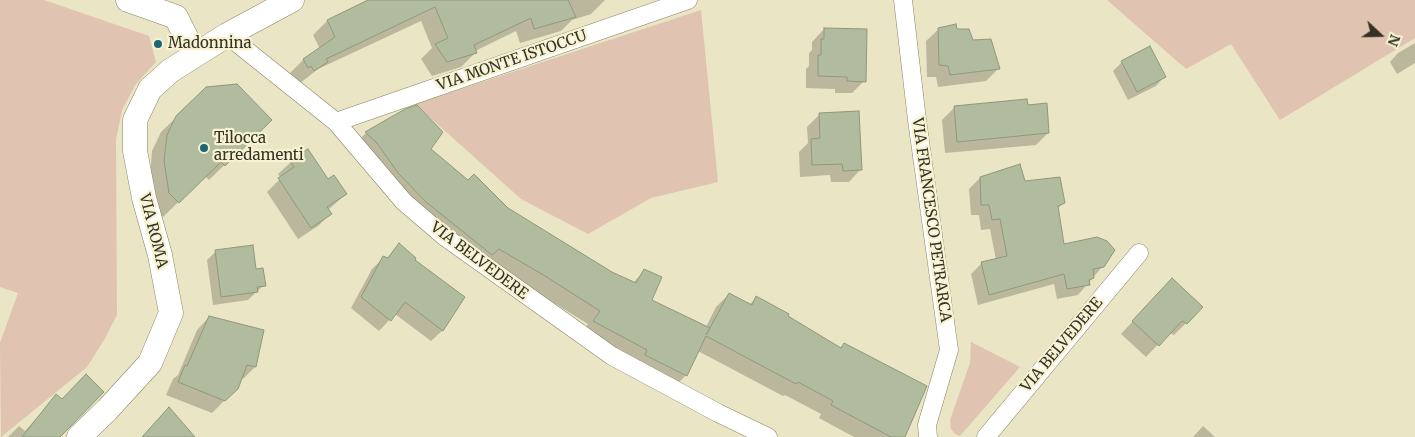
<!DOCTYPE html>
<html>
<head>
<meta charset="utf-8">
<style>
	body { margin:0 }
	#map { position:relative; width:1415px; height:437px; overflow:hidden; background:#eae5c5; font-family:Merriweather,serif }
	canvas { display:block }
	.north { position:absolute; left:1355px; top:10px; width:50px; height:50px; -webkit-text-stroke:4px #f7f2d2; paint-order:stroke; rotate:111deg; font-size:14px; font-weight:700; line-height:20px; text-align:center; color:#343225 }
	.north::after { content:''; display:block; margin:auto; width:18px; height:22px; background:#343225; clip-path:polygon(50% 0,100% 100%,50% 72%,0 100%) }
</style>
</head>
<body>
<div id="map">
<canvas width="1415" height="437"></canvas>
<div class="north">N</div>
</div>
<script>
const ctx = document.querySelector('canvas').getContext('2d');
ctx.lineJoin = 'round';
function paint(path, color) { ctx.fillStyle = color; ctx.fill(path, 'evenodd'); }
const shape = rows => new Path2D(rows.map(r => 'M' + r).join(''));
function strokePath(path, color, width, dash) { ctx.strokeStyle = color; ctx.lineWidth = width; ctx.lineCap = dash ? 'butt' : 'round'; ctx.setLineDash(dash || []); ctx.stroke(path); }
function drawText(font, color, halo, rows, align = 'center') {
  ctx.font = font + ' Merriweather,serif'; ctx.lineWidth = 4.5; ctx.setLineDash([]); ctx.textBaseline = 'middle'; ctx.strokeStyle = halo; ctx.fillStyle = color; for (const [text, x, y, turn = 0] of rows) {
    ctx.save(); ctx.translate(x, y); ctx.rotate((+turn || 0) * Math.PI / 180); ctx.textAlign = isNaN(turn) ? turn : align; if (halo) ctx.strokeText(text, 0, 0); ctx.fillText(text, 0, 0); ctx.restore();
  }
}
paint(shape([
	[0,0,44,0,149,36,156,62,136,84,122,110,116,140,117,315,104,340,87,367,1,437,0,343,18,293,0,287],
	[1107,0,1415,0,1415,38,1280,120,1231,44,1186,69],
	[701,10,718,182,651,198,588,234,521,199,415,104],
	[971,342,1020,367,960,436,955,434,951,429,950,420,970,363]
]), '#e0c3b0');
paint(shape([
	[371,0,605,0,591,14,572,20,561,31,520,43,516,31,475,51,475,53,461,67,432,76,421,59,432,48,421,21,318,69,299,84,289,74,303,60,320,49,313,35,327,21],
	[824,29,864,81,852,93,835,93,835,89,806,88,806,69,809,66,809,53,812,50,812,42],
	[939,29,956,31,973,41,998,69,986,81,938,87,936,77,927,77,926,41],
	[1415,43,1415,63,1397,74,1390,62,1398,53],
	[1122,62,1164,77,1156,86,1128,100,1113,71],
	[206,89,270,120,209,180,205,176,163,217,154,208,150,176,152,151,161,132],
	[1026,106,1048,133,1036,145,945,153,942,120,955,107],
	[405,111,429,149,468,181,508,209,612,273,633,283,644,271,650,300,706,327,716,307,729,294,749,305,756,298,840,348,844,344,904,437,854,437,819,418,821,414,785,395,783,396,698,351,686,375,674,388,581,334,588,324,486,261,478,267,353,146,366,133],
	[819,115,861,169,849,182,831,182,830,175,800,177,799,152,808,143,807,127],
	[291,162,328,181,346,194,328,210,330,214,318,226,298,239,267,192,281,178,278,174],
	[980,178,1024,182,1064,203,1057,209,1063,245,1103,266,1078,295,1057,299,1054,284,978,305,971,274,982,263,996,260,990,229,981,230,979,215,971,215,969,189],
	[399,245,413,261,464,298,442,331,431,341,395,314,379,331,351,308,372,269,383,258,386,259],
	[216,251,255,270,264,285,248,300,213,305,207,260],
	[1160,292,1186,323,1174,335,1169,333,1146,357,1121,334],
	[209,317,255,367,243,379,241,378,237,388,212,413,166,395,173,379,178,375,197,330],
	[56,396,59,437,8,437,19,426,25,431],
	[1203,426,1215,437,1193,437]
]), '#0003');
const building = shape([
	[368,0,568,0,576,17,534,29,531,18,474,45,477,53,447,62,435,44,448,38,435,7,326,59,328,62,314,71,311,66,308,68,303,59,335,37,327,20,368,0],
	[956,24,957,29,969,29,973,40,991,39,1000,69,950,75,948,66,939,65,938,28,956,24],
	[824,28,867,29,866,82,847,81,847,77,818,76,818,55,821,55,821,39,824,39,824,28],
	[1150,46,1166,77,1137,92,1121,61,1150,46],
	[237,84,272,120,225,166,221,162,179,203,169,193,164,161,167,135,176,116,206,87,237,84],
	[1027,99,1028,105,1047,103,1049,133,957,142,954,106,1027,99],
	[417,105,443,132,431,149,468,180,474,174,508,208,612,272,636,283,644,269,662,277,652,300,710,328,706,335,729,293,752,305,756,296,789,314,788,316,841,348,844,343,927,386,905,437,891,437,831,405,833,401,798,382,796,384,706,336,687,376,645,355,647,350,593,321,600,311,545,276,499,249,492,255,426,202,398,173,377,143,365,132,405,109,417,105],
	[859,111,862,170,843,171,842,164,812,165,811,139,820,138,819,113,859,111],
	[308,149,328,179,334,175,347,194,327,207,332,214,311,228,278,178,294,167,290,161,308,149],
	[1020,164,1025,181,1060,177,1065,203,1058,206,1064,244,1097,237,1107,241,1115,250,1104,267,1093,269,1094,278,1089,280,1090,285,1067,289,1064,274,989,295,981,262,1007,256,1000,219,992,220,989,205,981,205,980,177,1020,164],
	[399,243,416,258,415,260,465,297,443,331,405,302,391,321,361,297,383,256,388,258,399,243],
	[253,245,256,269,263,268,266,286,257,287,258,292,221,297,215,250,253,245],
	[1172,278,1203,307,1187,324,1182,321,1159,346,1132,321,1172,278],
	[209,316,264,330,256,367,247,365,238,389,225,401,178,382,185,365,187,366,209,316],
	[86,374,104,392,68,429,60,437,22,437,56,394,62,399,86,374],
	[169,407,195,437,142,437,169,407]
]);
paint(building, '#b1bb9d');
strokePath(building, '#8e987b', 1);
const street = shape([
	[903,0,917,120,949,350,927,425,928,437],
	[227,35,336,122,404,202,445,237,612,356,718,413,768,437],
	[336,122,688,0],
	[986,437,1139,253]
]);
const secondary = shape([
	[128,0,176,17,195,55],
	[79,437,107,410,150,363,171,313,160,255,144,198,135,151,135,120,150,89,170,71,227,35,292,0]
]);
strokePath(street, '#888466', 19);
strokePath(secondary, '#888466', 25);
strokePath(street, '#fff', 18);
strokePath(secondary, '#fff', 24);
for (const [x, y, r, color] of [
	[158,44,5,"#1d6773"],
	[204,148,5,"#1d6773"]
]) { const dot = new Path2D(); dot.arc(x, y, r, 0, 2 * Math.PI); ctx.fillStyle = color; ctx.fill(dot); strokePath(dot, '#f7f2d2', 2); }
drawText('15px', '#343225', '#f7f2d2', [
	["Madonnina",168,44],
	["Tilocca",214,139],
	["arredamenti",214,156]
], 'left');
drawText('15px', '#343225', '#f7f2d2', [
	["VIA MONTE ISTOCCU",512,61,-19],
	["VIA FRANCESCO PETRARCA",931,220,82],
	["VIA ROMA",153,231,76],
	["VIA BELVEDERE",479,261,37],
	["VIA BELVEDERE",1062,345,-50]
]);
</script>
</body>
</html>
